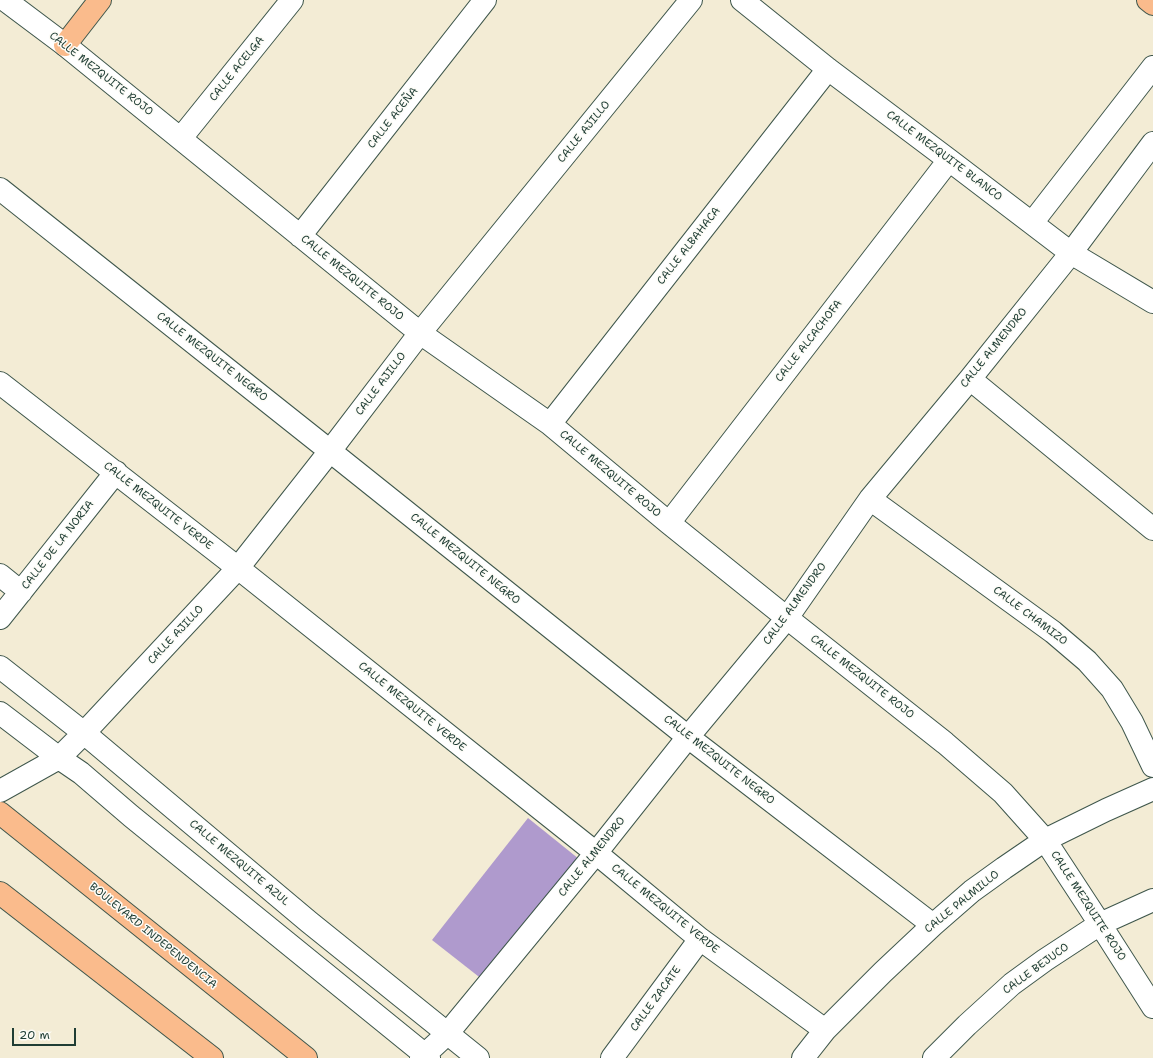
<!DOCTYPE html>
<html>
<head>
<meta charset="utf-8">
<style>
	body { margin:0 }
	#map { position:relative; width:1153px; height:1058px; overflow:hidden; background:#f3ecd5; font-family:"Shantell Sans",sans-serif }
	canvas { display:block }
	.scale { position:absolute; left:12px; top:1028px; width:64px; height:18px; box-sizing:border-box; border:2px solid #1f3d34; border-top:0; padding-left:5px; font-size:12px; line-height:14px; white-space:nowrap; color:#1f3d34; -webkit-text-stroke:3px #fdfcf7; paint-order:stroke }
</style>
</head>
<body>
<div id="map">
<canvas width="1153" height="1058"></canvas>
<div class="scale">20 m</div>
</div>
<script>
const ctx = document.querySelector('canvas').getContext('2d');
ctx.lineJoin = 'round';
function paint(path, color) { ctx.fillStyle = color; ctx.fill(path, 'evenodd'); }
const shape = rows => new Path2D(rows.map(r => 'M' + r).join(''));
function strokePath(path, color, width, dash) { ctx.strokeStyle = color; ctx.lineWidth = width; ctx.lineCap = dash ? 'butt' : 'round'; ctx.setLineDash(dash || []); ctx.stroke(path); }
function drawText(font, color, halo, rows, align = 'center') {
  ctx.font = font + ' "Shantell Sans",sans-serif'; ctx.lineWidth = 3; ctx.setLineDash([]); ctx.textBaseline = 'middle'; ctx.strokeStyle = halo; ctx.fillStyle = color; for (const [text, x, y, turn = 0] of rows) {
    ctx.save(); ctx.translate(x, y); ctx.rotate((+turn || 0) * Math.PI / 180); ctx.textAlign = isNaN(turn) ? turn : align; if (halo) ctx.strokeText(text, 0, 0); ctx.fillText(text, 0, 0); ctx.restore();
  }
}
paint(shape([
	[528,818,579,859,483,980,432,940]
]), '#af9acd');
const minor = shape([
	[5,0,65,45,420,333,550,424,669,523,787,618,945,743,1003,793,1045,840,1100,924,1153,1007],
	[742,0,828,69,949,160,1071,253,1153,302],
	[181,138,292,0],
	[0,189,330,451,688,737,933,925],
	[1032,223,1153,67],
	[300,236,485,0],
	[970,379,1153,529],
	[0,383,238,568,596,853,700,939,825,1030],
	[550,424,828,69],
	[870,499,1053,632,1087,661,1112,689,1132,722,1153,766],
	[669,523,949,160],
	[0,575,21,592],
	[0,618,116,472],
	[0,667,84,733,309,922,478,1058],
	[0,713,59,758,81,773,131,816,429,1058],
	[0,791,59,758,84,733,238,568,330,451,420,333,691,0],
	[421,1058,447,1034,596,853,688,737,787,618,870,499,970,379,1071,253,1153,143],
	[612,1058,700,939],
	[803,1058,825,1030,883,972,933,925,972,891,1004,868,1045,840,1106,810,1153,789],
	[934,1058,967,1025,1012,984,1045,960,1100,924,1153,900]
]);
const major = shape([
	[1148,0,1153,4],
	[65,45,100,0],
	[0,813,306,1058],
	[0,893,212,1058]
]);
strokePath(minor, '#3f574c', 24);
strokePath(major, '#3f574c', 24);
strokePath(minor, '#fff', 22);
strokePath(major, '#fabb8c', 22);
drawText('11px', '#1f3d34', '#fdfcf7', [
	["CALLE ACELGA",237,69,-51],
	["CALLE MEZQUITE ROJO",101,74,38],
	["CALLE ACEÑA",393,118,-52],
	["CALLE AJILLO",584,132,-51],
	["CALLE MEZQUITE BLANCO",944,156,37],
	["CALLE ALBAHACA",689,246,-52],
	["CALLE MEZQUITE ROJO",352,278,39],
	["CALLE ALCACHOFA",809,341,-52],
	["CALLE ALMENDRO",994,348,-51],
	["CALLE MEZQUITE NEGRO",212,357,38],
	["CALLE AJILLO",381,384,-53],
	["CALLE MEZQUITE ROJO",610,474,40],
	["CALLE MEZQUITE VERDE",158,506,38],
	["CALLE DE LA NORIA",58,545,-52],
	["CALLE MEZQUITE NEGRO",465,559,39],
	["CALLE ALMENDRO",795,604,-54],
	["CALLE CHAMIZO",1030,616,37],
	["CALLE AJILLO",176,635,-47],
	["CALLE MEZQUITE ROJO",862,677,38],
	["CALLE MEZQUITE VERDE",412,707,39],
	["CALLE MEZQUITE NEGRO",719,760,38],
	["CALLE ALMENDRO",592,857,-51],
	["CALLE MEZQUITE AZUL",239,863,40],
	["CALLE PALMILLO",962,902,-39],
	["CALLE MEZQUITE ROJO",1088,906,57],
	["CALLE MEZQUITE VERDE",665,909,39],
	["BOULEVARD INDEPENDENCIA",153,936,39],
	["CALLE BEJUCO",1036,969,-36],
	["CALLE ZACATE",656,999,-54]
]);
</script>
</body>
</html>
